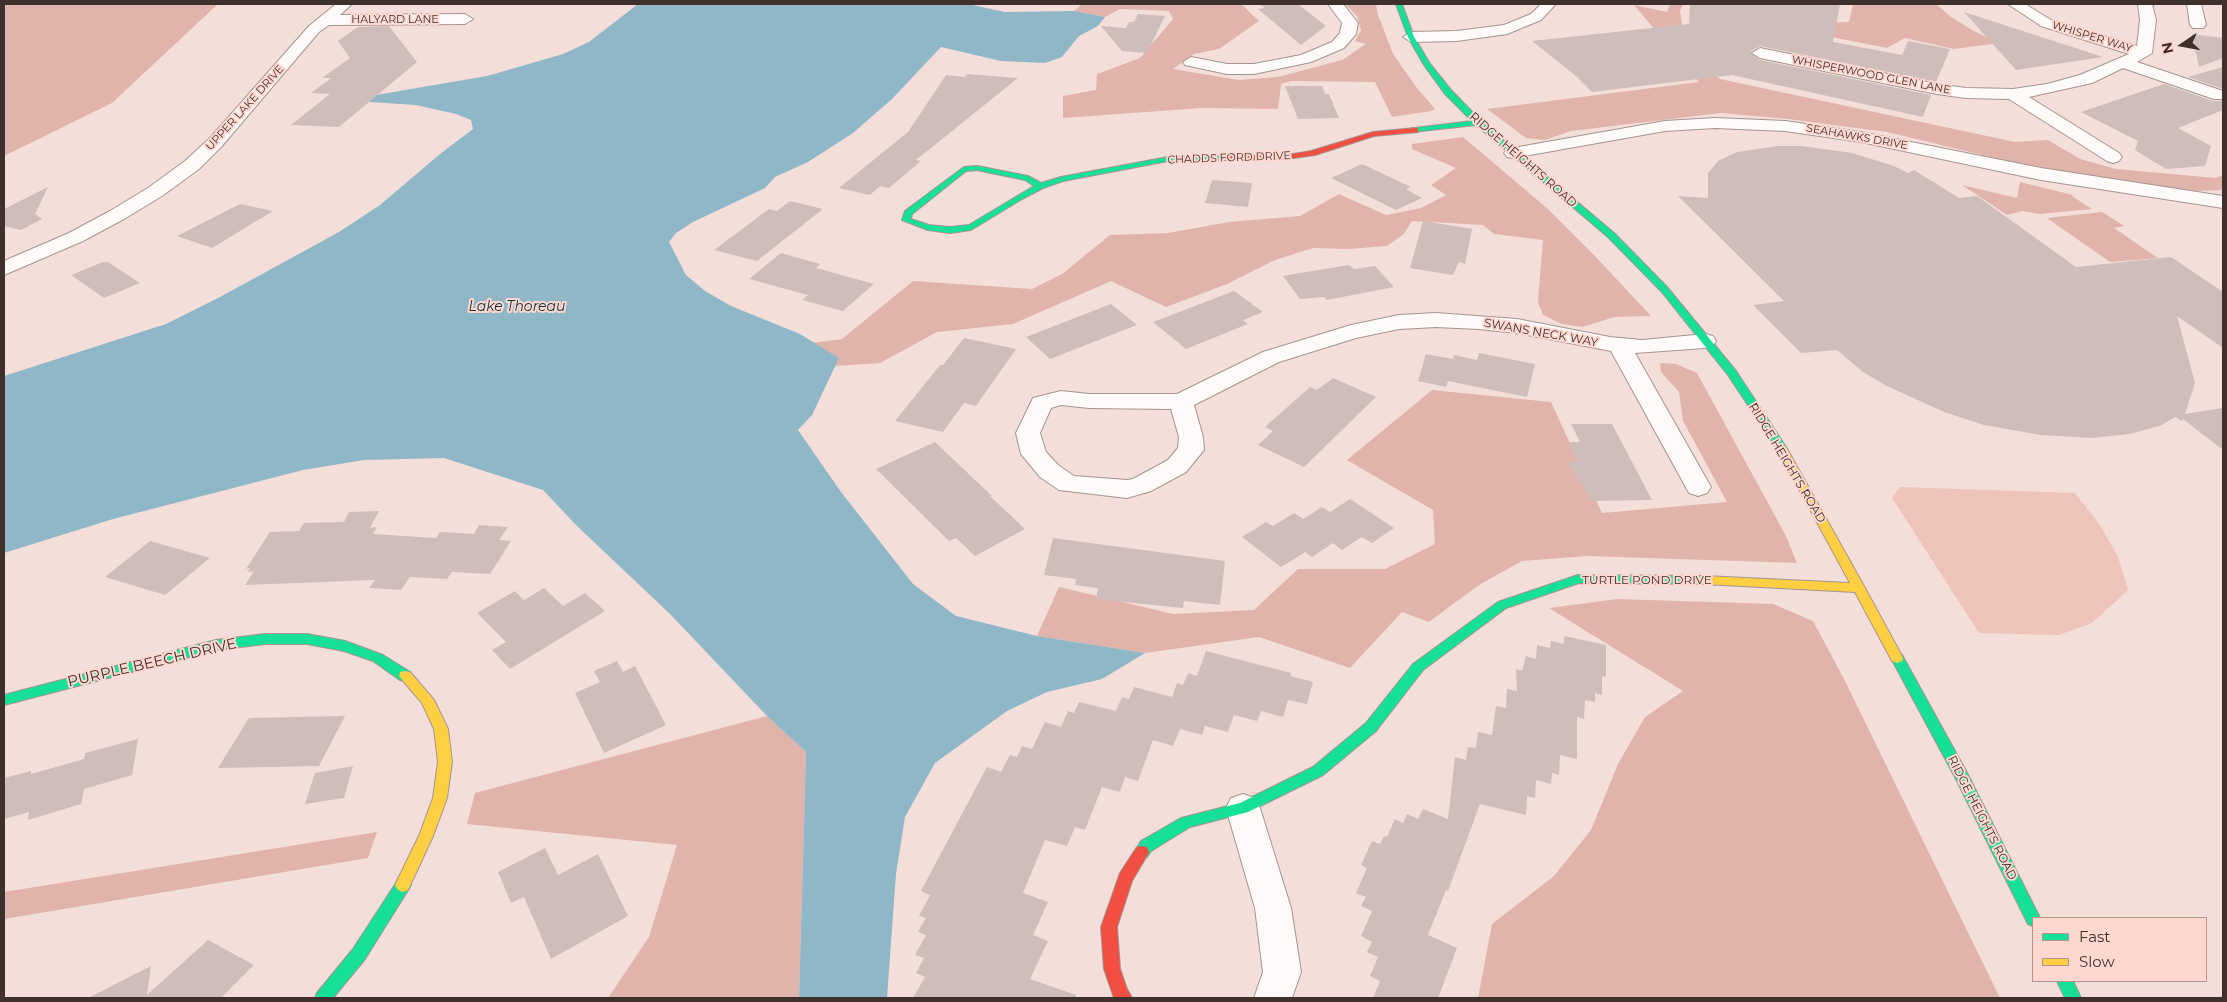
<!DOCTYPE html>
<html>
<head>
<meta charset="utf-8">
<style>
	body { margin:0 }
	#map { position:relative; width:2227px; height:1002px; overflow:hidden; background:#f4deda; font-family:Montserrat,sans-serif }
	canvas { display:block }
	.frame { position:absolute; inset:0; border:5px solid #3f302d; pointer-events:none }
	.legend { position:absolute; left:2032px; top:917px; width:175px; height:65px; box-sizing:border-box; background:#fed8cf; border:1px solid #b2958e; margin:0; padding:6px 9px; list-style:none; font-size:15px; color:#3f302d }
	.legend li { display:flex; align-items:center; gap:10px; height:25px }
	.legend b { width:25px; border:1px solid #b2958e }
	.north { position:absolute; left:2157px; top:20px; width:50px; height:50px; -webkit-text-stroke:4px #fed8cf; paint-order:stroke; rotate:258deg; font-size:14px; font-weight:700; line-height:20px; text-align:center; color:#3f302d }
	.north::after { content:''; display:block; margin:auto; width:18px; height:22px; background:#3f302d; clip-path:polygon(50% 0,100% 100%,50% 72%,0 100%) }
</style>
</head>
<body>
<div id="map">
<canvas width="2227" height="1002"></canvas>
<div class="frame"></div>
<ul class="legend">
<li><b style="height:6px;background:#16e098"></b>Fast</li>
<li><b style="height:6px;background:#ffcf43"></b>Slow</li>
</ul>
<div class="north">N</div>
</div>
<script>
const ctx = document.querySelector('canvas').getContext('2d');
ctx.lineJoin = 'round';
function paint(path, color) { ctx.fillStyle = color; ctx.fill(path, 'evenodd'); }
const shape = rows => new Path2D(rows.map(r => 'M' + r).join(''));
function strokePath(path, color, width, dash) { ctx.strokeStyle = color; ctx.lineWidth = width; ctx.lineCap = dash ? 'butt' : 'round'; ctx.setLineDash(dash || []); ctx.stroke(path); }
function drawText(font, color, halo, rows, align = 'center') {
  ctx.font = font + ' Montserrat,sans-serif'; ctx.lineWidth = 4; ctx.setLineDash([]); ctx.textBaseline = 'middle'; ctx.strokeStyle = halo; ctx.fillStyle = color; for (const [text, x, y, turn = 0] of rows) {
    ctx.save(); ctx.translate(x, y); ctx.rotate((+turn || 0) * Math.PI / 180); ctx.textAlign = isNaN(turn) ? turn : align; if (halo) ctx.strokeText(text, 0, 0); ctx.fillText(text, 0, 0); ctx.restore();
  }
}
paint(shape([
	[1900,487,2075,493,2100,525,2118,557,2128,590,2092,623,2059,635,1979,633,1892,498]
]), '#edc3ba');
paint(shape([
	[4,4,218,4,112,103,4,156],
	[1082,4,1241,4,1259,21,1219,49,1194,54,1173,69,1239,80,1278,77,1342,60,1366,44,1355,41,1361,30,1357,16,1345,4,1376,4,1378,15,1393,54,1417,88,1435,109,1431,111,1392,117,1375,82,1291,81,1281,84,1278,109,1202,108,1063,118,1063,96,1096,90,1097,74,1140,58,1173,19,1169,11,1120,9,1105,17,1074,11],
	[1670,4,1683,4,1680,11,1686,53,1720,79,2015,142,2048,140,2080,159,2116,169,2216,178,2223,175,2223,190,2195,191,2128,184,2053,172,1887,132,1788,119,1721,113,1571,131,1545,140,1526,138,1487,109,1699,82,1634,5,1667,12],
	[1853,4,1936,4,1951,17,1974,31,1999,43,1954,49,1905,38,1887,48,1765,24,1849,22],
	[1463,137,1548,209,1594,255,1651,316,1615,317,1582,327,1562,324,1543,315,1538,302,1543,240,1494,234,1483,225,1412,221,1404,234,1387,246,1349,249,1313,248,1275,260,1227,284,1166,307,1111,281,1013,324,937,332,880,363,834,366,838,358,812,343,842,339,913,281,1032,289,1062,274,1110,235,1168,233,1229,222,1300,216,1339,194,1386,215,1421,208,1446,195,1431,185,1456,168,1412,149,1412,144],
	[2020,182,2073,195,2072,196,2092,209,2040,214,2022,211,2007,215,1962,185,2017,198],
	[2102,212,2124,226,2114,228,2158,258,2110,262,2047,218],
	[1660,363,1676,364,1697,373,1786,536,1797,563,1587,556,1522,561,1479,585,1429,622,1402,612,1350,668,1259,637,1145,653,1037,636,1059,587,1173,614,1254,610,1298,569,1385,569,1435,544,1433,510,1347,460,1432,390,1551,402,1602,513,1727,502,1683,421,1679,392,1661,372],
	[1617,599,1773,604,1813,621,1844,679,2000,998,1478,998,1492,924,1554,876,1591,830,1618,764,1645,717,1683,691,1549,608],
	[767,716,806,752,799,998,608,998,649,937,677,845,467,824,475,793],
	[377,832,368,858,4,919,4,892]
]), '#e0b4aa');
paint(shape([
	[638,4,968,4,1005,12,1074,11,1105,17,1098,26,1079,36,1062,57,1045,63,1001,61,941,47,892,99,853,133,808,162,775,177,765,188,693,222,676,233,669,242,686,275,705,291,731,306,800,334,839,358,812,415,798,430,841,492,913,584,956,616,1037,636,1145,653,1102,679,1047,692,1007,711,935,763,905,817,896,874,887,998,799,998,806,752,767,716,670,614,577,526,543,490,444,458,364,460,303,470,113,519,4,553,4,376,166,324,220,297,339,232,380,205,440,154,473,129,471,120,456,114,416,105,369,102,376,95,487,76,563,54,589,42]
]), '#90b7c8');
paint(shape([
	[1259,4,1298,4,1326,26,1301,45,1258,9,1265,8],
	[1690,4,1840,4,1833,42,1902,55,1908,41,1950,49,1936,82,1760,46,1750,52,1760,60,1931,95,1923,117,1732,75,1592,92,1576,76,1532,41,1689,24],
	[1964,12,2103,57,2016,70],
	[1138,14,1165,16,1147,53,1122,51,1101,26,1126,28,1129,22,1134,22],
	[389,26,417,62,339,127,291,125,330,94,311,93,331,78,322,78,350,58,338,41,358,27],
	[2192,34,2223,38,2223,58,2199,67],
	[2223,67,2223,89,2188,77],
	[967,74,1018,78,916,160,921,161,889,188,880,186,870,195,839,188,908,132,946,75,965,77],
	[2164,84,2213,101,2223,101,2223,110,2178,128,2211,146,2205,166,2166,169,2135,150,2138,141,2081,112],
	[1285,86,1322,86,1325,94,1329,94,1339,118,1298,119],
	[1778,146,1802,146,1852,153,1894,166,1908,173,1914,170,1959,198,1977,196,2076,267,2171,257,2223,292,2223,348,2177,316,2195,383,2185,414,2223,408,2223,450,2183,419,2182,421,2175,417,2162,425,2130,434,2092,438,2041,435,1984,425,1944,412,1887,386,1863,372,1837,350,1801,353,1753,305,1784,301,1678,196,1708,198,1708,173,1718,161,1737,152],
	[1362,164,1411,187,1406,189,1422,198,1396,210,1331,178],
	[1212,180,1252,183,1248,207,1205,203],
	[48,187,35,214,42,219,21,230,4,226,4,209],
	[790,201,823,209,757,261,714,250,769,209,777,211],
	[240,204,273,211,212,248,177,236],
	[1423,221,1472,229,1465,264,1459,262,1453,275,1410,268],
	[781,253,820,264,816,268,874,284,843,311,802,300,808,295,749,279],
	[103,262,108,262,140,283,104,298,71,275],
	[1349,265,1354,269,1375,266,1394,287,1327,300,1324,297,1300,299,1283,276],
	[1234,291,1263,312,1243,320,1248,324,1186,349,1153,322],
	[1111,304,1137,325,1050,359,1026,337],
	[964,338,1016,349,976,406,964,403,943,432,895,421,940,365,943,365],
	[1479,353,1535,364,1527,397,1448,381,1446,387,1418,381,1426,354,1453,359,1454,355,1477,360],
	[1333,378,1376,397,1304,467,1258,445,1273,431,1265,427,1310,387,1317,390],
	[1571,424,1612,424,1652,500,1592,501,1568,462,1578,462,1569,442,1580,442],
	[935,442,992,496,990,496,1025,529,975,556,956,538,949,541,876,469],
	[1350,499,1394,528,1372,543,1362,537,1342,550,1333,543,1312,557,1305,552,1281,567,1242,537,1266,522,1273,526,1294,513,1303,519,1322,507,1330,512],
	[379,511,370,528,377,527,373,534,436,538,440,532,474,534,479,525,508,527,499,540,511,541,490,574,452,572,447,579,410,577,401,590,369,588,375,580,245,585,254,571,248,572,250,568,246,569,270,532,299,531,304,523,344,522,349,512],
	[1053,538,1225,561,1220,605,1184,601,1183,608,1096,599,1098,588,1075,585,1076,579,1044,575],
	[150,541,210,558,165,595,105,577],
	[544,588,563,606,585,593,605,611,510,669,492,650,506,642,477,613,515,591,524,600],
	[1564,636,1606,645,1606,677,1602,676,1602,695,1595,693,1595,702,1585,700,1584,719,1577,717,1577,759,1560,755,1559,775,1552,773,1551,784,1536,780,1535,798,1527,796,1526,815,1480,804,1448,891,1446,890,1428,935,1457,948,1438,998,1373,998,1380,981,1370,976,1378,957,1367,952,1372,942,1361,936,1372,911,1361,906,1366,897,1356,893,1367,868,1361,865,1372,841,1380,844,1384,836,1387,837,1395,819,1403,823,1407,814,1418,819,1423,809,1448,819,1455,757,1466,760,1468,747,1476,748,1478,732,1492,735,1496,706,1506,708,1507,689,1517,691,1516,669,1522,671,1526,656,1536,659,1537,645,1550,648,1551,641,1564,644],
	[1206,651,1291,673,1290,676,1313,682,1307,704,1288,700,1283,717,1261,711,1257,721,1234,715,1228,732,1205,726,1202,735,1180,729,1173,746,1153,740,1138,781,1125,777,1120,792,1102,787,1085,830,1075,827,1067,846,1045,840,1023,893,1048,902,1033,935,1048,941,1030,979,1076,995,1076,998,913,998,925,977,916,973,924,958,915,955,926,935,918,932,926,918,919,916,930,895,921,891,987,767,1001,772,1010,755,1017,757,1022,746,1032,749,1045,722,1061,727,1068,711,1074,713,1079,702,1116,711,1122,697,1129,699,1134,687,1172,697,1177,683,1183,685,1188,673,1197,676],
	[617,661,623,672,635,666,666,725,604,753,575,693,600,682,594,671],
	[345,716,319,766,218,768,249,718],
	[138,739,132,775,84,789,81,804,28,820,29,812,4,819,4,778,31,771,31,774,84,759,85,753],
	[353,766,344,798,305,804,315,773],
	[545,848,558,875,598,854,628,916,551,959,524,897,511,903,498,872],
	[208,940,254,965,221,998,88,998,151,966,147,995]
]), '#cebdba');
const street = shape([
	[336,4,352,4,340,15,465,14,473,19,465,24,329,25,319,32,222,146,199,169,162,196,124,219,83,241,4,275,4,261,69,233,110,211,148,188,185,161,210,138,309,26,336,4],
	[1328,4,1343,4,1358,23,1356,34,1344,48,1311,62,1254,74,1227,74,1185,65,1183,62,1191,57,1227,64,1254,64,1301,55,1332,42,1340,33,1342,23,1328,4],
	[1541,4,1556,4,1541,20,1507,34,1457,41,1411,42,1403,37,1411,32,1457,31,1504,25,1531,14,1541,4],
	[2008,4,2025,4,2051,20,2137,46,2140,20,2138,4,2152,4,2156,20,2152,53,2137,62,2223,91,2223,99,2214,99,2123,68,2092,83,2029,97,2119,153,2122,157,2119,161,2113,163,2107,161,2009,99,1966,98,1937,94,1760,58,1752,53,1760,48,1937,84,1966,88,2013,89,2047,84,2080,75,2129,54,2041,26,2008,4],
	[2187,4,2201,4,2206,25,2203,28,2193,28,2190,25,2187,4],
	[1715,118,1785,121,1861,132,2041,168,2223,196,2223,208,2041,180,1861,142,1785,131,1715,128,1665,131,1513,158,1507,157,1504,153,1507,149,1513,148,1665,121,1715,118],
	[1436,313,1517,319,1610,337,1642,340,1705,334,1713,336,1716,341,1713,346,1705,348,1635,353,1711,487,1707,493,1698,496,1689,493,1611,351,1517,333,1479,329,1436,327,1399,329,1356,338,1279,362,1194,405,1203,437,1204,450,1186,472,1151,491,1127,498,1059,490,1040,477,1021,454,1016,433,1033,398,1061,391,1089,394,1177,394,1263,352,1351,325,1399,315,1436,313],
	[1061,405,1089,408,1171,409,1179,437,1178,448,1168,460,1133,479,1127,480,1074,476,1058,465,1046,452,1040,433,1051,408,1061,405],
	[1243,794,1255,798,1260,808,1291,908,1301,972,1292,998,1254,998,1263,972,1255,908,1226,808,1231,798,1243,794]
]);
const fast = shape([
	[1396,4,1402,4,1414,37,1430,64,1451,90,1481,121,1614,233,1667,287,1736,371,1786,447,1785,449,1777,449,1728,375,1661,291,1608,237,1476,125,1412,132,1412,128,1415,128,1472,121,1445,94,1424,65,1408,37,1396,4],
	[1226,156,1230,158,1229,160,1168,161,1063,181,1043,188,1022,199,971,230,950,233,928,230,902,220,905,211,964,167,977,166,1028,176,1041,183,1061,177,1168,157,1226,156],
	[977,170,1025,180,1034,186,969,225,950,227,929,225,911,219,912,214,966,171,977,170],
	[1578,575,1704,576,1708,577,1710,580,1708,583,1704,584,1579,583,1506,608,1423,670,1376,731,1323,775,1248,812,1190,827,1151,851,1147,857,1142,858,1137,857,1135,852,1141,841,1181,818,1240,803,1313,767,1366,723,1413,664,1498,602,1578,575],
	[265,634,307,634,345,641,383,655,410,672,411,676,410,680,405,681,400,680,373,661,344,651,307,644,265,644,216,650,4,705,4,695,216,640,265,634],
	[1897,653,1902,655,1966,771,2038,914,2040,918,2033,918,2033,926,2028,924,1956,779,1891,658,1892,655,1897,653],
	[403,878,408,880,411,885,408,890,365,959,333,998,315,998,317,993,353,949,398,880,403,878],
	[2057,981,2073,981,2081,998,2065,998,2057,981]
]);
const slow = shape([
	[1781,444,1786,447,1865,588,1903,658,1902,661,1897,663,1892,661,1855,592,1704,584,1700,583,1698,580,1700,577,1704,576,1850,583,1776,447,1781,444],
	[405,671,410,672,434,700,448,729,452,762,447,798,433,836,408,890,403,892,398,890,395,885,419,836,433,798,438,762,434,729,422,703,399,676,400,672,405,671]
]);
const jam = shape([
	[1415,128,1418,128,1418,132,1374,136,1315,155,1287,159,1226,160,1222,158,1226,156,1287,155,1311,151,1373,132,1415,128],
	[1142,846,1147,847,1149,852,1132,881,1117,927,1120,969,1127,989,1132,998,1114,998,1104,969,1101,927,1120,873,1137,847,1142,846]
]);
strokePath(street, '#a49491', 2);
strokePath(fast, '#a49491', 2);
strokePath(slow, '#a49491', 2);
strokePath(jam, '#a49491', 2);
paint(street, '#fdfaf9');
paint(fast, '#16e098');
paint(slow, '#ffcf43');
paint(jam, '#f24e42');
drawText('11px', '#3f302d', '#fed8cf', [
	["HALYARD LANE",395,20],
	["WHISPER WAY",2092,37,17],
	["WHISPERWOOD GLEN LANE",1871,75,11],
	["UPPER LAKE DRIVE",245,108,-48],
	["SEAHAWKS DRIVE",1857,137,10],
	["CHADDS FORD DRIVE",1229,158,-2]
]);
drawText('12px', '#3f302d', '#fed8cf', [
	["RIDGE HEIGHTS ROAD",1523,160,41],
	["SWANS NECK WAY",1541,333,10],
	["RIDGE HEIGHTS ROAD",1787,463,59],
	["TURTLE POND DRIVE",1647,580],
	["RIDGE HEIGHTS ROAD",1982,818,63]
]);
drawText('italic 14px', '#12323e', '#fed8cf', [
	["Lake Thoreau",517,307]
]);
drawText('15px', '#3f302d', '#fed8cf', [
	["PURPLE BEECH DRIVE",152,663,-13]
]);
</script>
</body>
</html>
